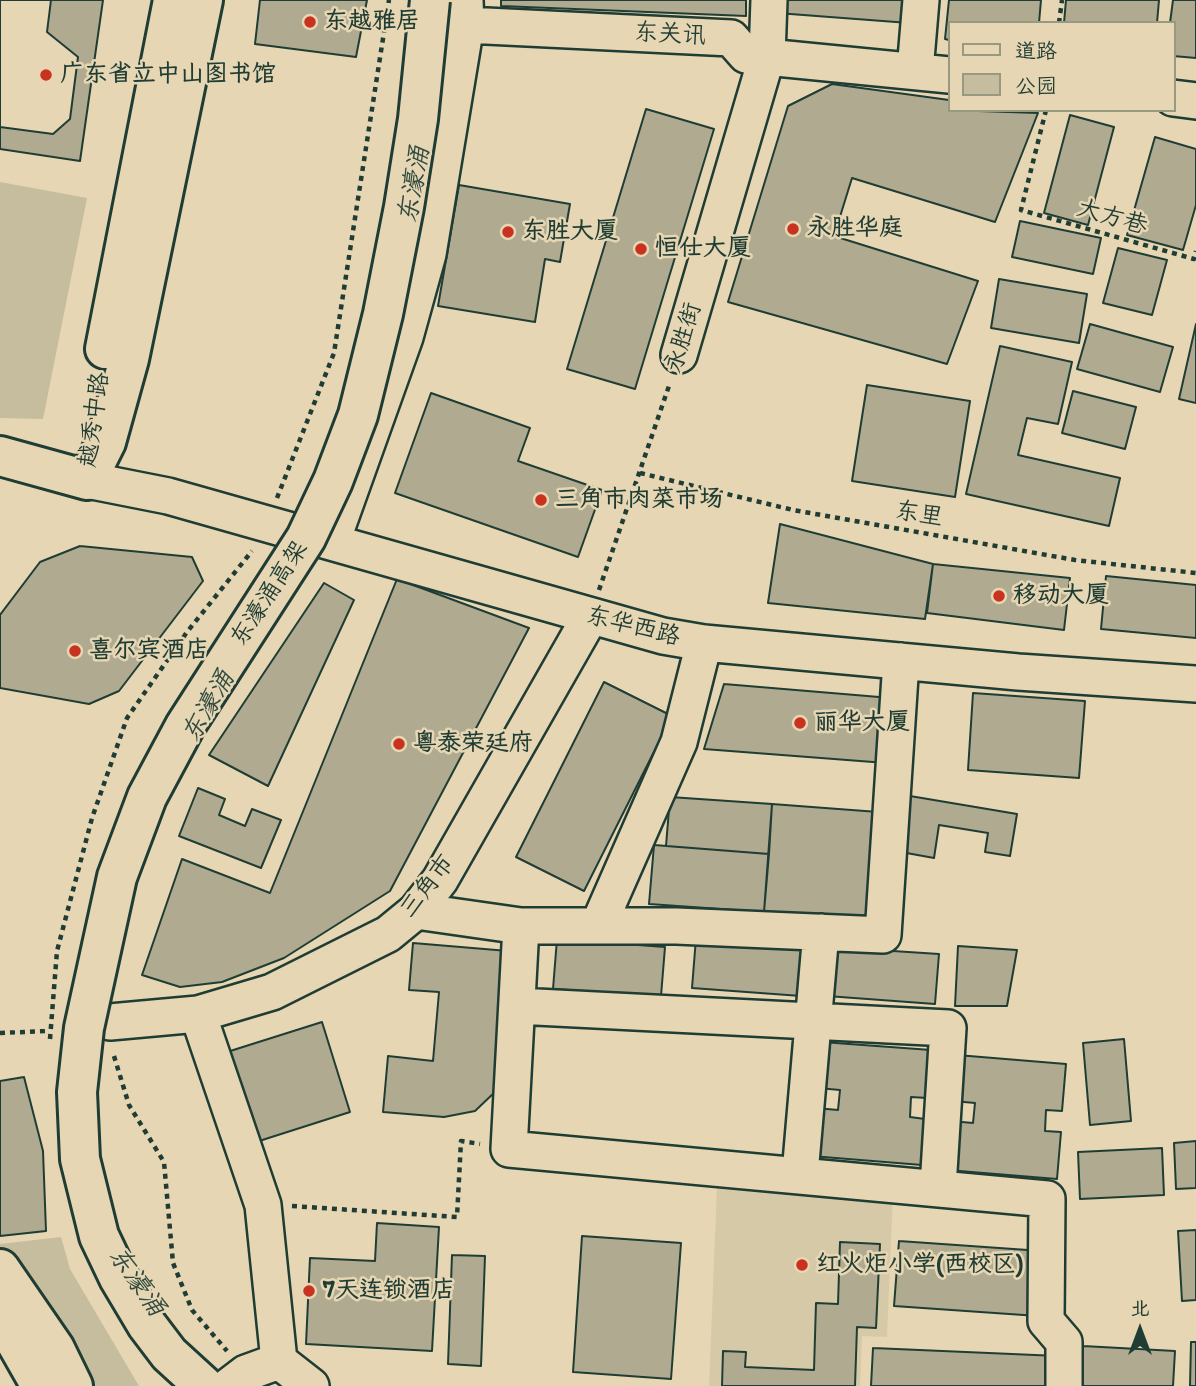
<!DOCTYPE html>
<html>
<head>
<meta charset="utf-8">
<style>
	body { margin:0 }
	#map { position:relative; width:1196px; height:1386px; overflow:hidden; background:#e7d6b3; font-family:Itim,"LXGW WenKai TC",sans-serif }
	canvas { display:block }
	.legend { position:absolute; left:948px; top:21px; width:228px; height:91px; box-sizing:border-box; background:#e7d6b3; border:2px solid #979980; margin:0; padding:9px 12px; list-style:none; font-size:21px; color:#1f3d34 }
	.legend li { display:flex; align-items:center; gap:14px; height:35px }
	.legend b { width:35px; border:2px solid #979980 }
	.north { position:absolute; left:1105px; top:1295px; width:70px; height:70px; -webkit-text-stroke:5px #e7d6b3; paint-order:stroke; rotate:0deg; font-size:19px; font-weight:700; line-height:28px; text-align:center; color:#1f3d34 }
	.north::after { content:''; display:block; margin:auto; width:24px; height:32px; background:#1f3d34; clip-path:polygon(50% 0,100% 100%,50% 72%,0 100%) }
</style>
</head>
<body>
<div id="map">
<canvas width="1196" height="1386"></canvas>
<ul class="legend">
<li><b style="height:9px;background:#e7d6b3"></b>道路</li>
<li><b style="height:19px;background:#c6bd9e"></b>公园</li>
</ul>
<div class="north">北</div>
</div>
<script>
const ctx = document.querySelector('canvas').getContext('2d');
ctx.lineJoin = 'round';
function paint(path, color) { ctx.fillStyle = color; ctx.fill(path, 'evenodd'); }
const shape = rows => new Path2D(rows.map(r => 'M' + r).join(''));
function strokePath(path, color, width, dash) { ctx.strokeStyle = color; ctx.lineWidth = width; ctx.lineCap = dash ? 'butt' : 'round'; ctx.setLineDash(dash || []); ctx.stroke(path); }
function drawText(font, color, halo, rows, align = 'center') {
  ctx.font = font + ' Itim,"LXGW WenKai TC",sans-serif'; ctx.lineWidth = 5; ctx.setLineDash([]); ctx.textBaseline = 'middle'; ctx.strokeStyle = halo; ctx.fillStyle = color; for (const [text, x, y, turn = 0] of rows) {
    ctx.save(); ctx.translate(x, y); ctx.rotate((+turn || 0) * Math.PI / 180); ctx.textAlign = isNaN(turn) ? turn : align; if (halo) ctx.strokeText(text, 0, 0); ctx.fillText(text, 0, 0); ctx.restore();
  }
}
paint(shape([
	[717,1187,893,1193,887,1337,862,1336,860,1386,709,1386]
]), '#d6c9a8');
paint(shape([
	[0,182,87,198,43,419,0,418],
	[61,1237,70,1269,139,1386,85,1386,0,1254,0,1244]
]), '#c6bd9e');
const building = shape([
	[0,0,103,0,80,161,0,149,0,0],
	[0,0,51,0,47,32,78,57,70,119,53,134,0,127,0,0],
	[260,0,367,0,356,57,255,44,260,0],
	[501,0,746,0,746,16,501,6,501,0],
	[778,0,911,0,909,23,777,13,778,0],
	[949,0,1041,0,1039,23,949,23,949,40,945,39,949,0],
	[1066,0,1159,0,1157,23,1064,23,1066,0],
	[1173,0,1196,0,1196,58,1173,56,1173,23,1170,23,1173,0],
	[832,84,949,100,949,110,1038,113,995,222,852,178,834,236,978,281,947,364,728,302,788,106,832,84],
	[646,109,714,129,635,389,567,369,646,109],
	[1070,115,1114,127,1088,225,1044,213,1070,115],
	[1155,137,1196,149,1196,205,1183,250,1127,235,1155,137],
	[459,185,570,204,560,262,545,259,535,322,438,306,459,185],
	[1020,221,1101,238,1093,274,1012,257,1020,221],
	[1118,248,1167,260,1152,315,1103,303,1118,248],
	[999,279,1087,294,1079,343,991,328,999,279],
	[1090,324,1173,347,1160,392,1077,369,1090,324],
	[1196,324,1196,403,1179,399,1196,324],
	[1000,346,1072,362,1058,424,1027,418,1018,455,1120,478,1109,526,966,494,1000,346],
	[867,385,970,401,955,497,852,481,867,385],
	[1073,391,1136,407,1125,449,1062,433,1073,391],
	[431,393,530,428,518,461,602,490,578,557,395,493,431,393],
	[780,524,933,564,925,619,768,603,780,524],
	[80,546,192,557,203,581,119,691,89,704,0,688,0,615,40,562,80,546],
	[933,564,1070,578,1064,630,927,613,933,564],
	[1106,576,1196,585,1196,638,1101,629,1106,576],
	[397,579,529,628,390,891,284,958,222,982,180,987,142,975,182,859,270,893,397,579],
	[324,583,354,600,268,786,209,755,324,583],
	[604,682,672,716,584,891,516,857,604,682],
	[724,684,891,698,886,763,704,749,724,684],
	[973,693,1085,701,1079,778,968,770,973,693],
	[198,788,225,799,219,815,245,826,252,809,281,820,261,868,179,836,198,788],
	[910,796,1017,814,1010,856,985,852,988,833,939,825,934,858,901,852,910,796],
	[670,797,772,804,769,854,666,846,670,797],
	[772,804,878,812,871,920,764,912,772,804],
	[654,845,769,854,764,912,649,904,654,845],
	[696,938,804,946,801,996,692,988,696,938],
	[557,939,665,947,661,996,553,989,557,939],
	[413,943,508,951,496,1091,475,1111,444,1117,383,1112,388,1056,433,1061,439,992,409,990,413,943],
	[958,946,1017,950,1007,1006,955,1006,958,946],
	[831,947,939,954,935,1004,827,996,831,947],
	[322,1022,350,1112,256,1142,227,1052,322,1022],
	[1124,1039,1131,1121,1090,1125,1083,1043,1124,1039],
	[822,1042,931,1050,927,1098,911,1097,910,1117,925,1119,922,1165,811,1156,816,1108,838,1110,840,1090,818,1088,822,1042],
	[957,1055,1066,1064,1062,1111,1046,1110,1045,1131,1061,1132,1057,1179,947,1170,951,1121,973,1123,975,1103,953,1101,957,1055],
	[24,1077,43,1151,46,1231,0,1236,0,1081,24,1077],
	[1196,1141,1196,1188,1176,1189,1174,1143,1196,1141],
	[1162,1148,1164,1195,1080,1199,1078,1152,1162,1148],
	[377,1223,439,1227,432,1351,306,1344,310,1258,375,1261,377,1223],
	[1196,1230,1196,1300,1182,1301,1178,1231,1196,1230],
	[582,1236,681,1243,671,1379,573,1372,582,1236],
	[899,1241,1042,1251,1038,1316,894,1306,899,1241],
	[840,1242,880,1244,876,1328,857,1327,855,1386,722,1386,723,1351,746,1352,745,1367,814,1370,816,1303,838,1304,840,1242],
	[452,1255,485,1256,481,1366,448,1364,452,1255],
	[1191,1342,1196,1342,1196,1386,1190,1386,1191,1342],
	[1083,1346,1175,1351,1173,1386,1080,1386,1083,1346],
	[873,1348,1058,1356,1057,1386,871,1386,873,1348]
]);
paint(building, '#b0ab90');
strokePath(building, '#1f3d34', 2);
const minor = shape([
	[466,25,731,38,746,55,949,75],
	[915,71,921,0],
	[1173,98,1196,101],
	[679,355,767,56,769,0],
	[87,480,168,496,663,636,704,643,1018,672,1196,684],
	[332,541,405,337,428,254,466,25,465,0],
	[416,911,521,926,676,926,883,935,901,661],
	[521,926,509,1149,1047,1199,1046,1321,1064,1342,1064,1386],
	[598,926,679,742,704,643],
	[517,1006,948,1028,938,1187],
	[198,1014,263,1205,279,1361],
	[110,1022,198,1014,272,992,388,934,416,911,440,880,590,617],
	[800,1174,821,932],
	[229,1386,246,1373,279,1361,311,1386]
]);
const major = shape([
	[105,349,173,0],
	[0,456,87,480],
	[87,480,106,442,129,359,203,0],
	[0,1269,55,1349,73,1386],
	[0,1314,41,1386]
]);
strokePath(minor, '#1f3d34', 40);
strokePath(major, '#1f3d34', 44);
strokePath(shape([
	[1059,23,1062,0],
	[1046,110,1021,210,1194,259,1196,251],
	[640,473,793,510,1075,560,1196,573],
	[277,498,334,353,389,0],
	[599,590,670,383],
	[0,1033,48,1031],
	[50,1039,57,951,92,818,127,718,187,632,252,551],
	[114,1056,129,1105,164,1162,173,1263,192,1310,227,1351],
	[292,1206,457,1217,461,1141,480,1144]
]), '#1f3d34', 4.5, [5, 5]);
strokePath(minor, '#e7d6b3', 35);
strokePath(major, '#e7d6b3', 38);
const highwayBridge = shape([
	[204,1386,169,1354,147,1325,119,1278,99,1236,80,1159,77,1092,84,1028,117,877,147,797,185,726,306,538,333,481,358,415,383,314,404,207,418,119,430,0]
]);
strokePath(highwayBridge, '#1f3d34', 44, []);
strokePath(highwayBridge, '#e7d6b3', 38);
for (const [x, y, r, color] of [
	[310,22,7,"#c8321e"],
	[46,75,7,"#c8321e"],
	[793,229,7,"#c8321e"],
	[508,232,7,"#c8321e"],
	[641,249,7,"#c8321e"],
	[541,500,7,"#c8321e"],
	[999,596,7,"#c8321e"],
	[75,651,7,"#c8321e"],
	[800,723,7,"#c8321e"],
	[399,744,7,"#c8321e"],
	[802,1265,7,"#c8321e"],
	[309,1291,7,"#c8321e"]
]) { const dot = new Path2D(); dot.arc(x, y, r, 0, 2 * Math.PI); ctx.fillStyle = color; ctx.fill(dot); strokePath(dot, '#e7d6b3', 2.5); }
drawText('bold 24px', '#1f3d34', '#e7d6b3', [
	["东越雅居",324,22],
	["广东省立中山图书馆",60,75],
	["永胜华庭",807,229],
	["东胜大厦",522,232],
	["恒仕大厦",655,249],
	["三角市肉菜市场",555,500],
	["移动大厦",1013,596],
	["喜尔宾酒店",89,651],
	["丽华大厦",814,723],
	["粤泰荣廷府",413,744],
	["红火炬小学(西校区)",816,1265],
	["7天连锁酒店",323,1291]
], 'left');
drawText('24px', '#1f3d34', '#e7d6b3', [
	["东关讯",670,35,3],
	["大方巷",1112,218,16],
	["永胜街",684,338,-73],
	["越秀中路",95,420,-82],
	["东里",919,515,10],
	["东濠涌高架",270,594,-57],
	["东华西路",633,627,14],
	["三角市",428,887,-52]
]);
drawText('italic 26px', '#314b40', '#e7d6b3', [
	["东濠涌",415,185,-80],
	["东濠涌",209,707,-60],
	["东濠涌",136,1282,55]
]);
</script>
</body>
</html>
